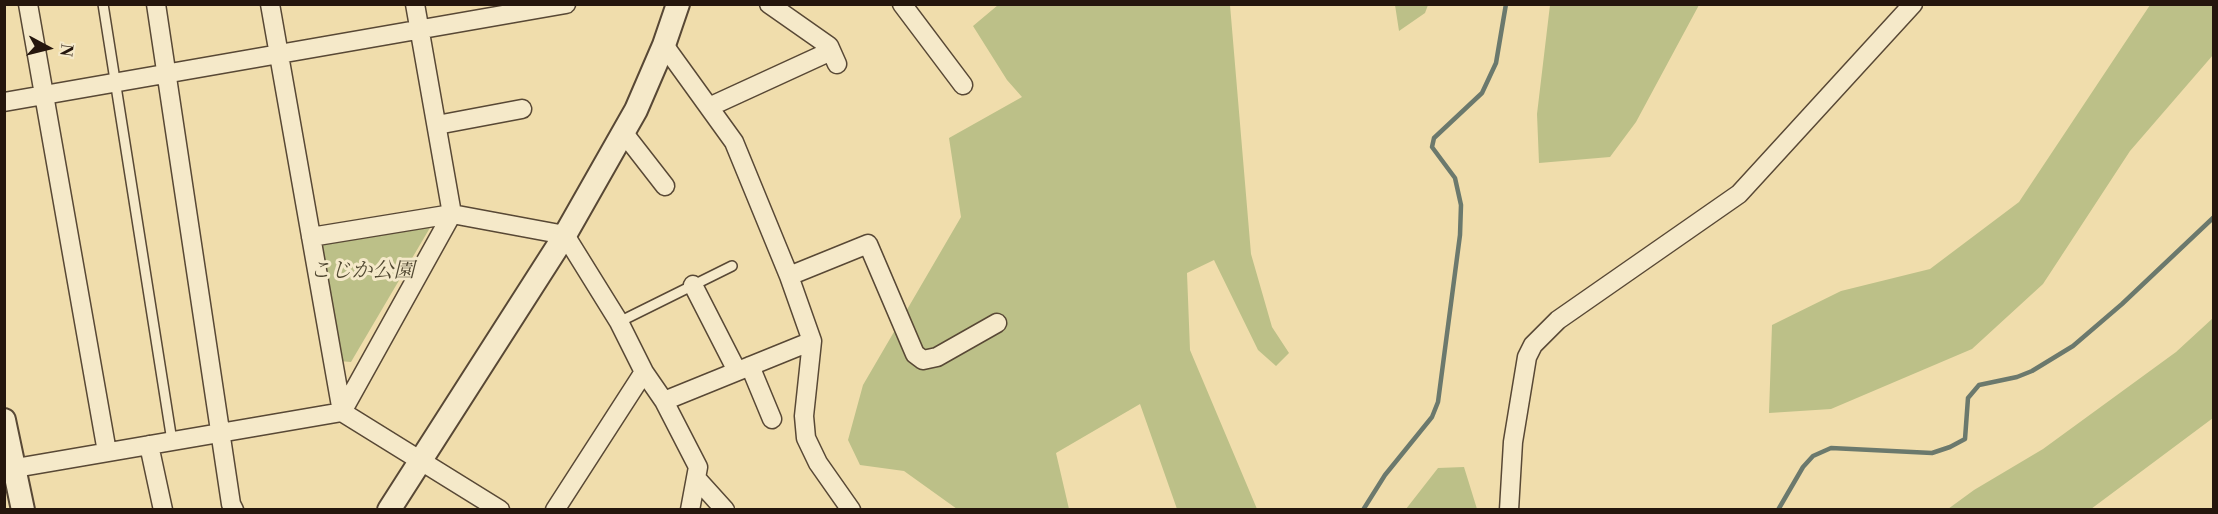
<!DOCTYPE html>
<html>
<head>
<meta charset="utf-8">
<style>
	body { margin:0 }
	#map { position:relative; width:2218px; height:514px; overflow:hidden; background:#f0ddac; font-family:"Libre Bodoni",serif }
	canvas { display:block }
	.frame { position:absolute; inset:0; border:6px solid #25160d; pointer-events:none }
	.north { position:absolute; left:18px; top:18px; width:60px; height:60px; -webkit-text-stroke:4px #f5e9c9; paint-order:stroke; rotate:97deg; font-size:16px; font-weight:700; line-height:24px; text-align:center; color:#25160d }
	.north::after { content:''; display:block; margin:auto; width:21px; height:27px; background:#25160d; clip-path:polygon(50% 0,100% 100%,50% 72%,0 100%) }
</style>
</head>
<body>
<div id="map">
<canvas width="2218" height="514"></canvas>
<div class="frame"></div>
<div class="north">N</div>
</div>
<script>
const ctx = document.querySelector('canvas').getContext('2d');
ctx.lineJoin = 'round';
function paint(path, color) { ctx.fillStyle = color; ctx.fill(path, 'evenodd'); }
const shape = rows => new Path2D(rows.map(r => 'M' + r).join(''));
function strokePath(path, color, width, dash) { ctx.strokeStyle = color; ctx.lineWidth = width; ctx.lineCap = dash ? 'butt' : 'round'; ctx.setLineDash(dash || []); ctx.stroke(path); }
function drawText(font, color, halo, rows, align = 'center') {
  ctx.font = font + ' "Libre Bodoni","Noto Serif JP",serif'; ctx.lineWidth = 6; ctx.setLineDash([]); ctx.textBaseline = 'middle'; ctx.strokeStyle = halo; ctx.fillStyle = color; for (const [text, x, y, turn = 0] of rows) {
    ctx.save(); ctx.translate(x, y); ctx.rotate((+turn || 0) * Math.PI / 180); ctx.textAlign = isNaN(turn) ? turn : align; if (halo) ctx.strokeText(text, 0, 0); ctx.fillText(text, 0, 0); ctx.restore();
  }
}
paint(shape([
	[998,5,1230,5,1251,254,1272,327,1289,353,1276,366,1258,350,1214,260,1187,273,1190,350,1257,509,1177,509,1140,404,1056,453,1069,509,957,509,904,471,860,465,848,440,863,385,961,217,949,138,1022,97,1007,80,973,26],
	[1395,5,1395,4,1428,5,1425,13,1399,31],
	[1550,5,1699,5,1636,122,1610,157,1539,163,1537,114],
	[2150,5,2213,5,2213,55,2130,151,2043,284,1972,349,1831,409,1769,413,1772,325,1841,291,1930,269,2019,202],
	[431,226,351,362,339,361,321,241],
	[2213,318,2213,418,2091,509,1948,509,1974,490,2043,449,2176,352],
	[1464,467,1477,509,1406,509,1438,468]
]), '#bcc088');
strokePath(shape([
	[1363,510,1385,475,1432,417,1438,402,1460,235,1461,205,1455,178,1432,147,1434,138,1482,93,1496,63,1506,4],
	[1778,510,1803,467,1813,456,1831,448,1932,453,1950,447,1965,439,1968,398,1979,385,2017,377,2032,371,2073,346,2122,304,2214,217]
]), '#6b796d', 4.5);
const service = shape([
	[103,4,172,441],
	[619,322,732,266]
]);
const minor = shape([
	[28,4,107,452],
	[156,4,231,504,234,510],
	[270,4,342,412],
	[769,4,829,46,837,64],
	[902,4,963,85],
	[664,45,734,142,789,276,868,244,915,354,923,360,937,357,997,323],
	[4,102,566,4],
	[709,107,831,51],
	[437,125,522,109],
	[623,132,665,186],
	[311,237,452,214,565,235,619,322,644,372,664,401,698,467,690,510],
	[789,276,812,341],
	[693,285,737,371],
	[750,366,772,419],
	[664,401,812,341,804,416,806,438,818,463,851,510],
	[342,412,452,214,415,4],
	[149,445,163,510],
	[4,470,342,412,500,510],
	[697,479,725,510],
	[555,510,644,372],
	[1509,510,1513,442,1527,357,1533,345,1558,320,1739,194,1913,4]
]);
const tertiary = shape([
	[4,420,23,510],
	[389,510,565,235,636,110,664,45,678,4]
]);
strokePath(service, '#584835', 12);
strokePath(minor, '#584835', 21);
strokePath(tertiary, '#584835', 26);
strokePath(service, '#f5e9c9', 9);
strokePath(minor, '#f5e9c9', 18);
strokePath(tertiary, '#f5e9c9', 22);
drawText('italic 21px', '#524932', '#f5e9c9', [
	["こじか公園",362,272]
]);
</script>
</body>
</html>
